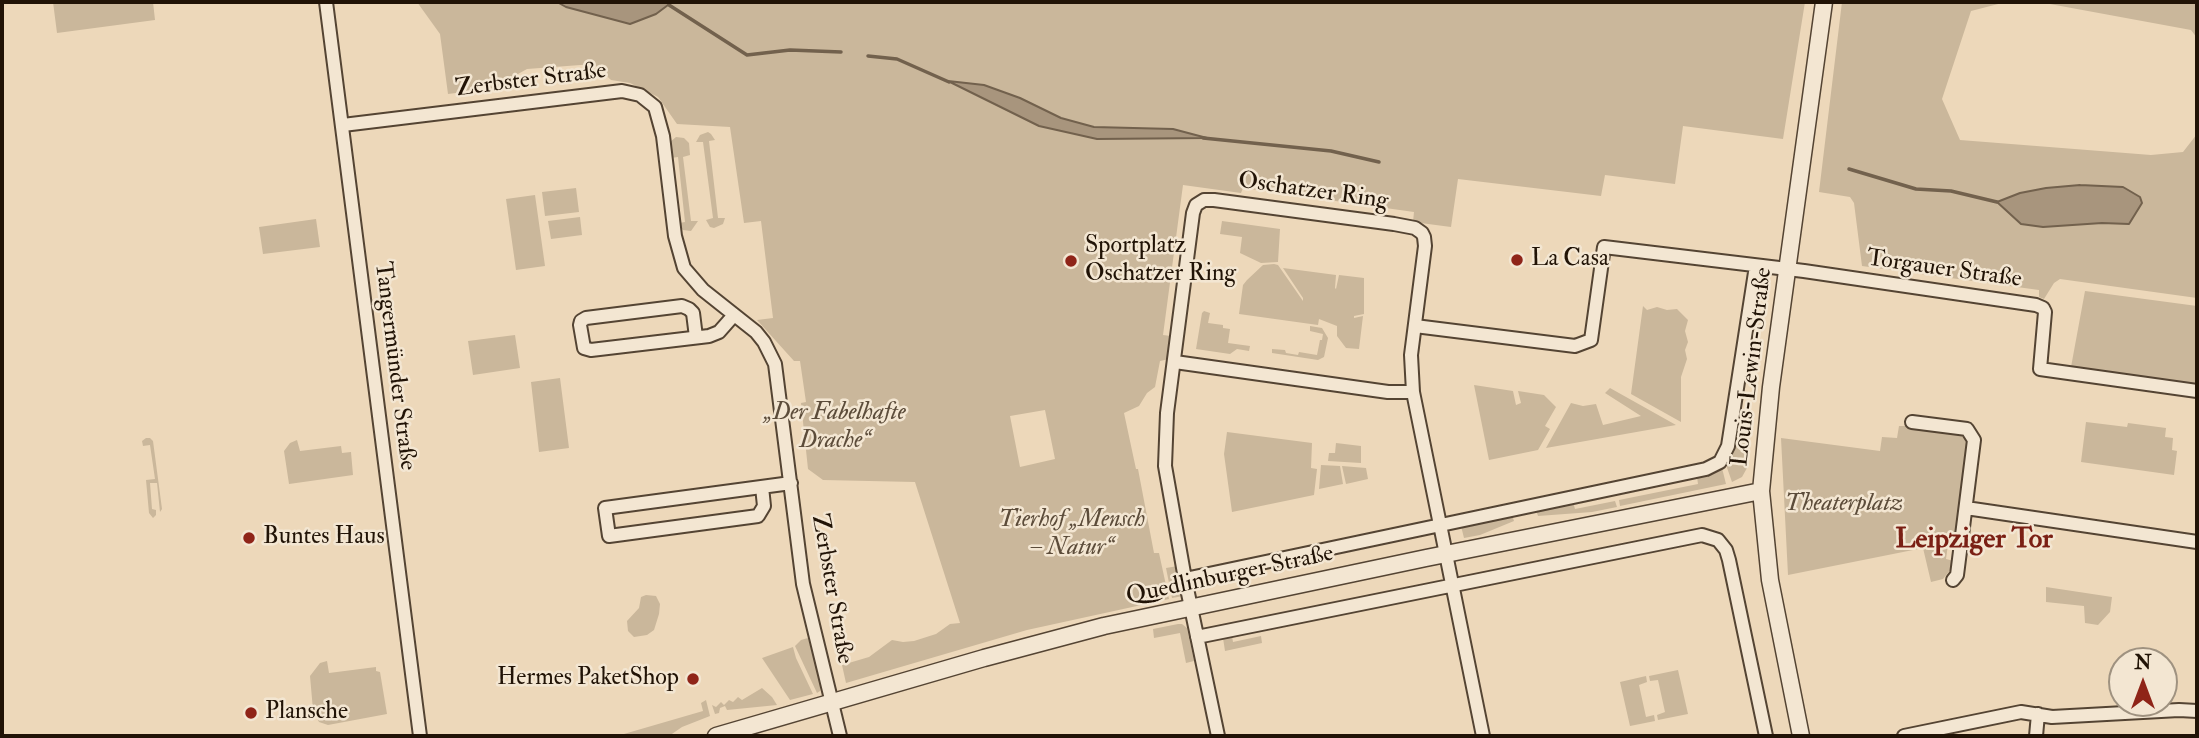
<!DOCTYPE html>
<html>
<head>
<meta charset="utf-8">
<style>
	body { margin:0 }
	#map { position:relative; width:2199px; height:738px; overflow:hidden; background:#edd8ba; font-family:"IM FELL Double Pica",serif }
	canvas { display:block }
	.frame { position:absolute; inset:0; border:4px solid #211306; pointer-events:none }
	.north { position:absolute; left:2108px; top:647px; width:70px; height:70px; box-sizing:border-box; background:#f3e6d2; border:2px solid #9f9280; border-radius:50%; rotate:0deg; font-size:19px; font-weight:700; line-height:28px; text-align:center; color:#211306 }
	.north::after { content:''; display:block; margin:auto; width:24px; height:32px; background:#8f2418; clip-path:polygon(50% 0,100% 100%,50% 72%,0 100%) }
</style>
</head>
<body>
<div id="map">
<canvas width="2199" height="738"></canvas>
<div class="frame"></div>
<div class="north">N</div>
</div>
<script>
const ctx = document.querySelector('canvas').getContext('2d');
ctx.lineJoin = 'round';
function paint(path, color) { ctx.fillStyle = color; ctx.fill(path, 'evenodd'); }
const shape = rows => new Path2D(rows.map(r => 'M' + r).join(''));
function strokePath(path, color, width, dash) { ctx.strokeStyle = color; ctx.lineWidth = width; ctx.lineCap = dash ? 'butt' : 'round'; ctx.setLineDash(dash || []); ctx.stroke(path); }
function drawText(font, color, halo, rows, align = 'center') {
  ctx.font = font + ' "IM FELL Double Pica",serif'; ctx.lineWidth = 5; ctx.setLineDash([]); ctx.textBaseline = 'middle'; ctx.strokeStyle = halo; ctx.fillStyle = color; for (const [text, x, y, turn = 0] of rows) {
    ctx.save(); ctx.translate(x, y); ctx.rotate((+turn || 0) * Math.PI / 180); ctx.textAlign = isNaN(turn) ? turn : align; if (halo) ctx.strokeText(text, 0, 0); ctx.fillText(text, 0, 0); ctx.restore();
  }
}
paint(shape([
	[53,2,153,2,155,20,57,33],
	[417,2,557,2,566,7,630,24,656,14,672,2,1805,2,1783,139,1683,126,1675,184,1605,175,1601,196,1458,179,1451,227,1413,222,1414,212,1243,188,1241,193,1183,185,1163,335,1171,336,1169,359,1160,361,1155,387,1147,393,1139,406,1124,413,1136,469,1138,469,1154,553,1159,553,1169,599,1027,630,846,683,842,665,869,657,892,640,903,642,914,641,936,634,950,624,960,623,915,482,823,480,808,469,801,403,806,402,800,361,794,361,757,320,773,318,761,221,744,223,730,127,677,124,658,97,630,83,611,80,594,64,527,69,509,79,502,87,448,94,440,34],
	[950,82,984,85,1020,98,1061,118,1094,127,1173,129,1203,138,1039,126],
	[1045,410,1055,459,1020,467,1010,416],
	[1842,2,2006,2,1971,11,1942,99,1960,140,2151,155,2183,152,2197,134,2197,298,2060,279,2054,283,2044,299,2039,297,2039,290,1862,266,1854,203,1850,197,1819,192],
	[2080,185,2129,224,2102,223,2043,227,2021,224,2020,193,2046,188],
	[2039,2,2197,2,2197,38,2191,30],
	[708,132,711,134,715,140,709,141,718,218,725,218,723,224,714,228,710,227,706,220,713,218,703,142,696,142,700,135],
	[676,137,684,138,689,143,690,155,683,157,691,221,698,221,691,231,683,230,680,227,679,223,685,222,678,157,671,158,669,146,670,142],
	[576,188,579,212,545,216,542,192],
	[535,195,545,266,516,270,506,199],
	[580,217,582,235,551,239,548,221],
	[316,219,320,247,263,254,259,227],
	[1222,221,1280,229,1278,262,1261,263,1240,253,1242,237,1220,234],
	[1274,264,1278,265,1303,301,1303,298,1283,268,1336,275,1335,288,1336,289,1339,275,1364,278,1364,314,1354,316,1354,318,1363,316,1359,349,1346,348,1337,336,1337,326,1319,319,1318,325,1239,314,1243,285,1247,280,1263,265],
	[2085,291,2197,306,2195,385,2071,367],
	[1643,306,1647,310,1657,307,1667,310,1677,309,1688,320,1685,331,1688,342,1685,350,1687,359,1681,377,1681,422,1631,394],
	[1204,311,1210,313,1208,323,1223,325,1223,328,1230,329,1228,343,1250,346,1249,351,1237,349,1230,354,1196,349,1202,313],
	[1310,326,1322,328,1328,338,1324,357,1318,360,1272,353,1272,349,1285,350,1286,353,1298,355,1299,352,1317,355,1320,340,1322,340,1323,334,1310,331],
	[515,335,520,368,473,375,468,341],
	[560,378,569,448,539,452,531,382],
	[1474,385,1513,391,1516,405,1521,403,1518,391,1544,395,1556,407,1545,426,1550,429,1538,450,1489,460],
	[1610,388,1676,425,1546,448,1571,403,1583,406,1596,404,1603,425,1641,416,1605,393],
	[2086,422,2127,427,2128,423,2166,428,2165,437,2173,438,2172,450,2177,451,2174,475,2081,462],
	[1906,425,1963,433,1969,438,1956,537,1949,537,1946,559,1954,561,1954,566,1947,574,1943,579,1931,582,1923,548,1788,575,1781,438,1880,451,1882,437,1897,438,1899,426,1905,426],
	[1227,432,1312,443,1311,468,1317,469,1314,495,1232,512,1224,454],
	[1738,436,1745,437,1748,440,1747,468,1742,477,1732,482,1724,459,1730,438,1737,439],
	[146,438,150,438,153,441,162,509,160,512,157,483,150,483,152,509,156,510,156,515,153,518,149,513,146,480,155,479,150,445,143,446,142,441],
	[297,440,300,451,341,446,342,453,351,452,353,475,289,484,284,451,290,443],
	[1336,443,1361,446,1361,463,1328,461,1329,453,1335,453],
	[1721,464,1726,484,1620,506,1619,500,1698,484,1697,477],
	[1321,465,1340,466,1343,484,1319,489],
	[1342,466,1366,468,1368,479,1346,484],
	[1615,501,1617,507,1592,512,1538,516,1536,510,1573,502,1575,509],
	[1512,515,1514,521,1480,535,1464,538,1461,526],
	[1178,566,1183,596,1172,598,1166,568],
	[2046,587,2112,597,2110,612,2098,625,2085,623,2084,606,2046,602],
	[646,595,656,596,660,604,659,614,654,630,647,635,634,637,628,631,627,621,639,608,641,597],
	[1178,624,1182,624,1187,628,1194,661,1186,663,1180,633,1154,638,1153,629],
	[1232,636,1233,642,1261,636,1262,643,1225,651,1223,638],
	[808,638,820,682,820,691,817,693,795,646,801,640],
	[793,647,796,658,813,694,790,700,762,658],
	[327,661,329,673,376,667,376,671,380,672,387,714,328,725,319,722,313,710,310,676,320,663],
	[1678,670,1688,714,1658,720,1657,715,1665,712,1658,680,1650,681,1649,676],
	[1646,676,1647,682,1639,685,1646,717,1654,715,1655,721,1630,726,1620,682],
	[762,688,772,697,777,705,727,710,725,706,720,708,719,713,715,714,712,705,716,707,721,702,724,705,729,700,733,702,738,697,742,700],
	[706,700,710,716,682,727,669,736,617,736,703,711,701,703]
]), '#cab79b');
const water = shape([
	[557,2,672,2,656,14,630,24,566,7,557,2],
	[948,81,984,85,1020,98,1061,118,1094,127,1173,129,1207,138,1097,139,1039,126,948,81],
	[2080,185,2123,187,2140,197,2142,203,2129,224,2102,223,2043,227,2021,224,1997,202,2020,193,2046,188,2080,185]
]);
paint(water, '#a8957d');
strokePath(water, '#72614d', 2);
strokePath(shape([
	[669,5,747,55,790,50,841,52],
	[868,56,897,59,949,82],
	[1203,138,1331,151,1379,162],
	[1849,169,1916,189,1951,191,1997,202]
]), '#72614d', 3.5);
const minor = shape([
	[326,2,420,736],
	[343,125,622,91,640,95,655,107,663,136,675,236,684,268,703,290,756,332,764,342,775,364,803,584,840,736],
	[1415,326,1575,346,1591,340,1604,247,1804,271,2036,305,2043,308,2045,312,2040,369,2197,391],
	[696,337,693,313,689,309,682,306,586,318,581,321,580,325,584,348,591,350,709,336,719,332,734,315],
	[1175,362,1388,392,1413,392],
	[1912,422,1967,429,1974,440,1957,575,1953,580],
	[762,487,764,506,758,516,609,536,605,508,791,483],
	[1966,508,2197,542],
	[1185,579,1706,469,1720,462,1728,446,1756,266],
	[1197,637,1702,535,1718,540,1726,550,1729,560,1766,736],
	[1218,736,1185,579,1165,466,1167,413,1193,213,1196,205,1204,200,1214,200,1394,224,1415,228,1422,233,1424,237,1425,246,1411,355,1413,392,1483,736],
	[1904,736,2021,712,2052,717,2179,710,2197,711],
	[2036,736,2038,714]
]);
const tertiary = shape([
	[716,736,984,658,1104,626,1426,558,1761,491],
	[1801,736,1770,580,1761,491,1771,387,1824,2]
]);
strokePath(minor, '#544433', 16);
strokePath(tertiary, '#544433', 19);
strokePath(minor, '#f3e6d2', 12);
strokePath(tertiary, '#f3e6d2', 16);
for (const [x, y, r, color] of [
	[1517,260,7,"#8f2418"],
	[1071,261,7,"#8f2418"],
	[249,538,7,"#8f2418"],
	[693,679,7,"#8f2418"],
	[251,713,7,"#8f2418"]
]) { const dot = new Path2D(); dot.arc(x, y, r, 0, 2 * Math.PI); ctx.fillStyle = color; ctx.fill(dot); strokePath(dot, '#f3e6d2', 2.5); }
drawText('24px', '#211306', '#f3e6d2', [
	["Zerbster Straße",531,81,-7],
	["Oschatzer Ring",1313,192,8],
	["Torgauer Straße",1944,270,8],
	["Tangermünder Straße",394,366,83],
	["Louis-Lewin-Straße",1753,367,-83],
	["Quedlinburger Straße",1230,576,-12],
	["Zerbster Straße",831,589,80]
]);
drawText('24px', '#211306', '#f3e6d2', [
	["Sportplatz",1085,247],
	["Oschatzer Ring",1085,275],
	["La Casa",1531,260],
	["Buntes Haus",263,538],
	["Hermes PaketShop",679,679,"right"],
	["Plansche",265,713]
], 'left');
drawText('italic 24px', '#5c4c3a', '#f3e6d2', [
	["„Der Fabelhafte",835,414],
	["Drache“",835,442],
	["Theaterplatz",1844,505],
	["Tierhof „Mensch",1072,521],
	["– Natur“",1072,549]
]);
drawText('bold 28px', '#7a1f14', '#f3e6d2', [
	["Leipziger Tor",1974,541]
]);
</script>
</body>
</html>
